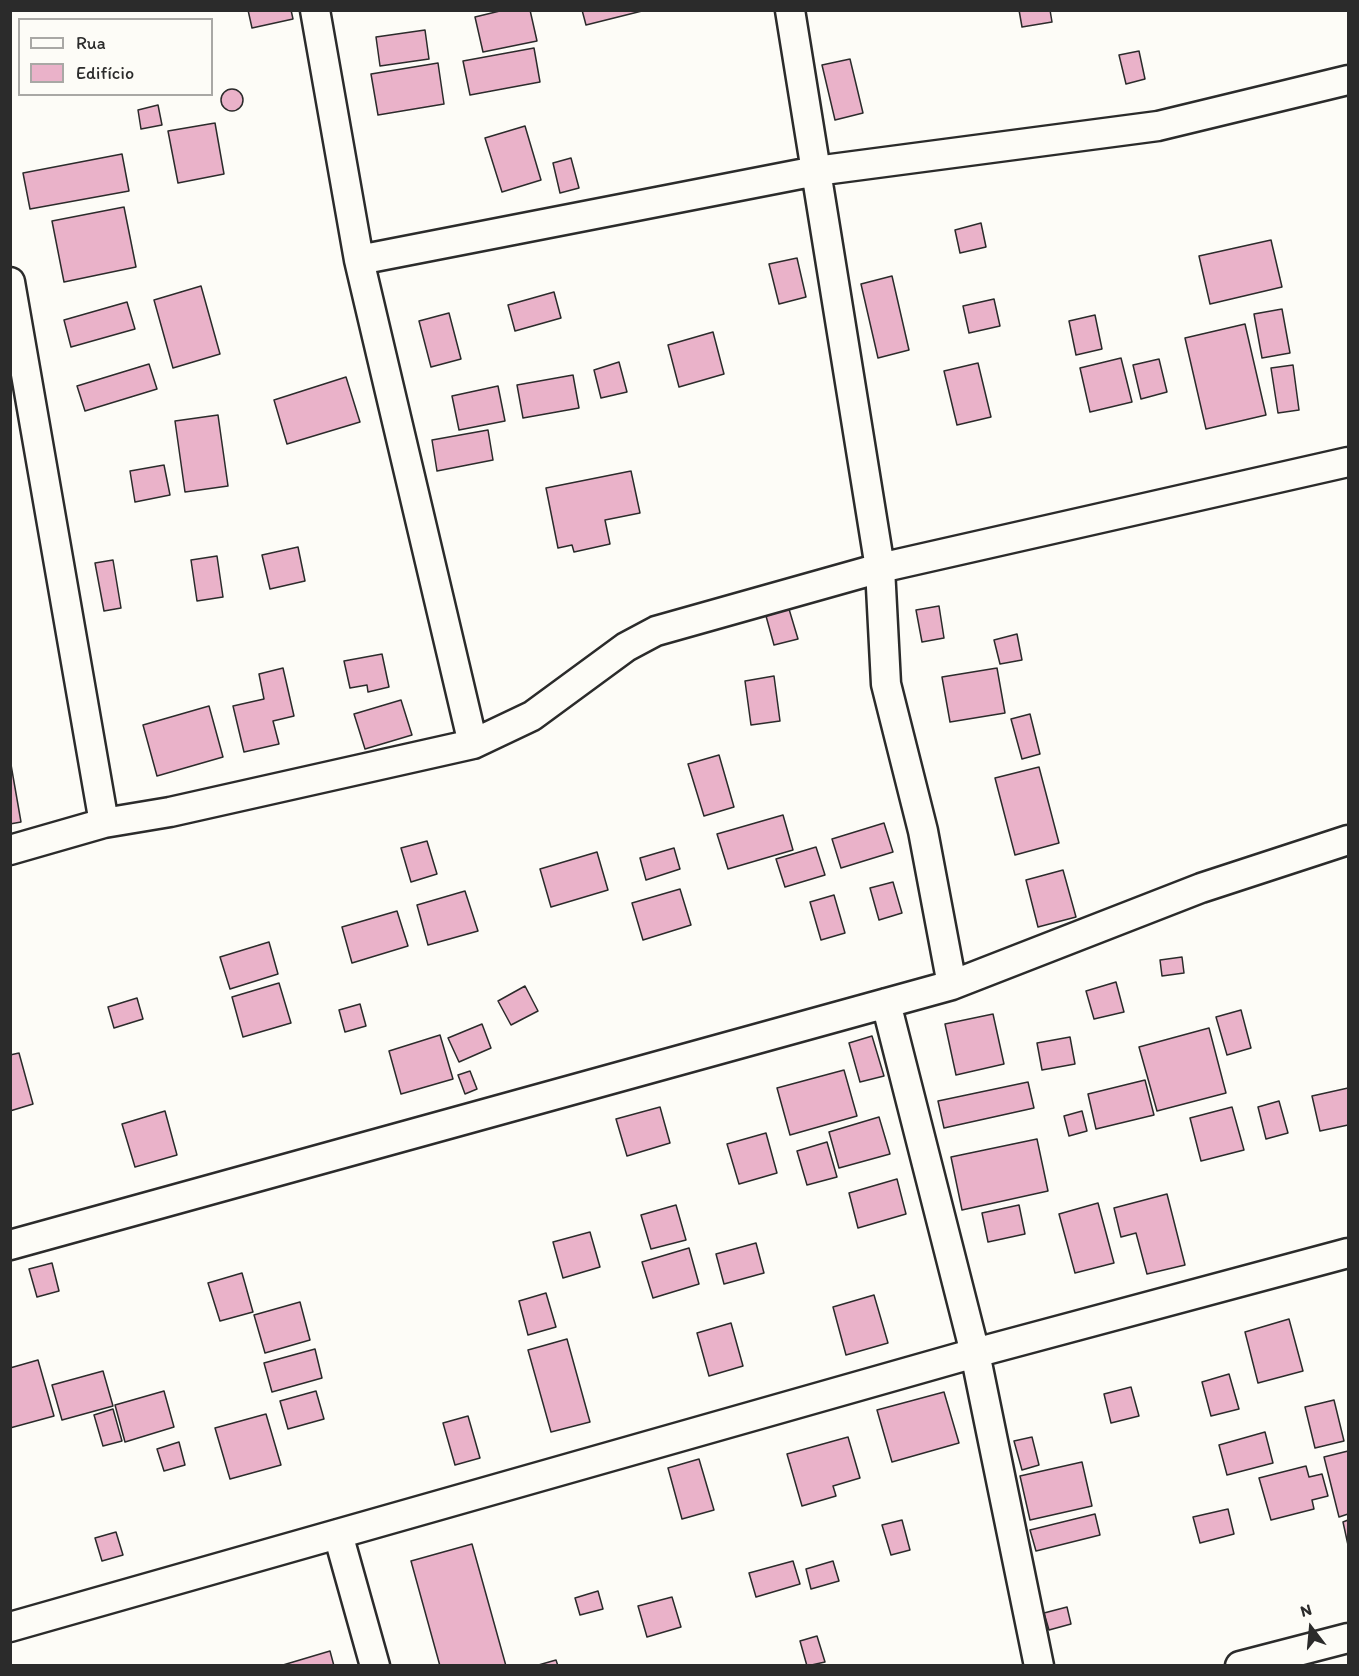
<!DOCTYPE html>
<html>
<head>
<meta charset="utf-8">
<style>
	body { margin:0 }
	#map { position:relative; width:1359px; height:1676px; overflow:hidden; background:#fdfcf7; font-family:Itim,sans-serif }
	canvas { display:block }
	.frame { position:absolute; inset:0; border:12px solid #2b2b2b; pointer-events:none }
	.legend { position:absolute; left:18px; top:18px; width:195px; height:78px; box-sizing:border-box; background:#fdfcf7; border:2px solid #a9a8a5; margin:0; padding:8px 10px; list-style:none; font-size:18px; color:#2b2b2b }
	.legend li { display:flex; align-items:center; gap:12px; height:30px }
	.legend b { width:30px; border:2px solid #a9a8a5 }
	.north { position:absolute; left:1281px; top:1598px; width:60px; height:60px; -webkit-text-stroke:4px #fdfcf7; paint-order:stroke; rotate:344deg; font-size:16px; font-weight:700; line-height:24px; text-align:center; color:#2b2b2b }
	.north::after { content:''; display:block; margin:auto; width:21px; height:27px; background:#2b2b2b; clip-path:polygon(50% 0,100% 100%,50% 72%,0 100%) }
</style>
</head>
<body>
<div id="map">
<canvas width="1359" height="1676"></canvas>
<div class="frame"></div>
<ul class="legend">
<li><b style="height:8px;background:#fdfcf7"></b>Rua</li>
<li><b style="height:16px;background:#eab2c9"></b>Edifício</li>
</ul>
<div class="north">N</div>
</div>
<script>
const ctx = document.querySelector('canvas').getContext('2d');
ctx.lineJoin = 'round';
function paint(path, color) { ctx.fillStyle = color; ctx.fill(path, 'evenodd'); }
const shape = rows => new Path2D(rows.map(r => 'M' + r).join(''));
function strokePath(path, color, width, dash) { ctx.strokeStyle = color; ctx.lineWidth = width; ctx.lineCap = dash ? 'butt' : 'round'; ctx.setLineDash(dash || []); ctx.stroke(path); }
const building = shape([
	[248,10,291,10,293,19,252,28,248,10],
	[504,10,530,10,537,41,483,52,475,17,504,10],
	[582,10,642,10,642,11,586,25,582,10],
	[1019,10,1050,10,1052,22,1022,27,1019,10],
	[425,30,429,59,380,66,376,37,425,30],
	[534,48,540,82,470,95,463,61,534,48],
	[1139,51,1145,79,1126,84,1119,55,1139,51],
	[850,59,863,113,835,120,822,65,850,59],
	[438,63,444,104,378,115,371,74,438,63],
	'221 100a11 11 0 1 1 22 0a11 11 0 1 1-22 0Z',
	[158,105,162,125,141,129,138,110,158,105],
	[215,123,224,174,178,183,168,131,215,123],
	[525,126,541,180,502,192,485,138,525,126],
	[122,154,129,191,30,209,23,173,122,154],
	[571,158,579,188,560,193,553,163,571,158],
	[124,207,136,267,64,282,52,221,124,207],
	[981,223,986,247,960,253,955,230,981,223],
	[1271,240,1282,287,1210,304,1199,256,1271,240],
	[797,258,806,297,779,304,769,264,797,258],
	[892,276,909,350,878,358,861,284,892,276],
	[201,286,220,354,173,368,154,300,201,286],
	[554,292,561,318,515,331,508,305,554,292],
	[994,299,1000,326,969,333,963,306,994,299],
	[127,302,135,329,71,347,64,320,127,302],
	[1282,309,1290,353,1262,358,1254,314,1282,309],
	[449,313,461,359,431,367,419,321,449,313],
	[1095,315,1102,349,1076,355,1069,321,1095,315],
	[1245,324,1266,415,1206,429,1185,338,1245,324],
	[713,332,724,374,679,387,668,345,713,332],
	[1121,358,1132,402,1090,412,1080,368,1121,358],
	[1159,359,1167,392,1141,399,1133,365,1159,359],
	[619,362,627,392,601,398,594,370,619,362],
	[978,363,991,417,957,425,944,371,978,363],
	[149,364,157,389,85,411,77,386,149,364],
	[1293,365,1299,410,1278,413,1271,368,1293,365],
	[573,375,579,408,523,418,517,385,573,375],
	[346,377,360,422,287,444,274,400,346,377],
	[498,386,505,421,459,430,452,396,498,386],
	[218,415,228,486,185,492,175,421,218,415],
	[488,430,493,460,437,471,432,440,488,430],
	[164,465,170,495,135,502,130,471,164,465],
	[631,471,640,513,605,520,610,544,574,552,572,545,558,548,546,488,631,471],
	[298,547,305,581,270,589,262,555,298,547],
	[217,556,223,597,197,601,191,560,217,556],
	[113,560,121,608,104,611,95,563,113,560],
	[939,606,944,638,922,642,916,610,939,606],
	[789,609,798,639,774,645,766,616,789,609],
	[1017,634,1022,660,1000,664,994,640,1017,634],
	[382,654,389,687,368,692,367,685,350,688,344,661,382,654],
	[283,668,294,716,273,721,279,744,244,752,233,706,264,699,259,674,283,668],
	[997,668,1005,713,950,722,942,677,997,668],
	[774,676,780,721,751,725,745,681,774,676],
	[401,700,412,735,365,749,354,714,401,700],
	[209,706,223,757,157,776,143,725,209,706],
	[1030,714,1040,754,1022,759,1011,719,1030,714],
	[719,755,734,807,704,816,688,764,719,755],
	[10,759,21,822,10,824,10,759],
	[1039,767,1059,843,1015,855,995,778,1039,767],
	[783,815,793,850,728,869,717,834,783,815],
	[884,823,893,852,841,868,832,839,884,823],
	[427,841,437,874,411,882,401,848,427,841],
	[816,847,825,875,785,887,776,859,816,847],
	[674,848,680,869,646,880,640,858,674,848],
	[597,852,608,890,551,907,540,869,597,852],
	[1063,870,1076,917,1038,927,1026,880,1063,870],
	[893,882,902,913,879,920,870,888,893,882],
	[680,889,691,925,643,940,632,903,680,889],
	[465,891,478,931,428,945,417,905,465,891],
	[834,895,845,933,821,940,810,902,834,895],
	[397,911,408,946,352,963,342,927,397,911],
	[269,942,278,974,230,989,220,957,269,942],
	[1182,957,1184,973,1162,976,1160,960,1182,957],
	[1116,982,1124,1012,1094,1019,1086,991,1116,982],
	[279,983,291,1023,243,1037,232,997,279,983],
	[525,986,538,1011,511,1025,498,1001,525,986],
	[137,998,143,1019,114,1028,108,1007,137,998],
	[360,1004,366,1026,345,1032,339,1010,360,1004],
	[1241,1010,1251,1048,1227,1055,1216,1017,1241,1010],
	[993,1014,1004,1064,956,1075,945,1024,993,1014],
	[482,1024,491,1048,459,1062,448,1038,482,1024],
	[1209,1028,1226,1093,1157,1111,1139,1047,1209,1028],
	[440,1035,453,1079,401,1094,389,1051,440,1035],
	[872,1036,884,1076,860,1082,849,1043,872,1036],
	[1070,1037,1075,1064,1042,1070,1037,1043,1070,1037],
	[19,1053,33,1104,10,1111,10,1055,19,1053],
	[844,1070,857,1116,790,1135,777,1088,844,1070],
	[470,1071,477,1089,465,1094,458,1075,470,1071],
	[1145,1080,1154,1115,1096,1129,1088,1094,1145,1080],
	[1028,1082,1034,1108,944,1128,938,1101,1028,1082],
	[1348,1088,1348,1125,1320,1131,1312,1096,1348,1088],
	[1279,1101,1288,1133,1266,1139,1258,1107,1279,1101],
	[660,1107,670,1143,627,1156,616,1119,660,1107],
	[1232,1107,1244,1150,1201,1161,1190,1118,1232,1107],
	[165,1111,177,1155,135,1167,122,1124,165,1111],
	[1082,1111,1087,1131,1069,1136,1064,1116,1082,1111],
	[879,1117,890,1154,839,1168,829,1132,879,1117],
	[766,1133,777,1173,739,1184,727,1144,766,1133],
	[1037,1139,1048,1191,962,1210,951,1157,1037,1139],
	[827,1142,837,1177,807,1185,797,1151,827,1142],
	[897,1179,906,1214,858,1228,849,1193,897,1179],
	[1167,1194,1185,1265,1147,1274,1136,1233,1121,1237,1114,1208,1167,1194],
	[1098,1203,1114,1263,1075,1273,1059,1214,1098,1203],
	[676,1205,686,1240,651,1249,641,1215,676,1205],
	[1019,1205,1025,1234,988,1242,982,1213,1019,1205],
	[590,1232,600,1267,563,1278,553,1242,590,1232],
	[756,1243,764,1273,724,1284,716,1254,756,1243],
	[689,1248,699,1284,653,1298,642,1262,689,1248],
	[52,1263,59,1291,37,1297,29,1269,52,1263],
	[242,1273,253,1312,220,1321,208,1283,242,1273],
	[546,1293,556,1327,528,1335,519,1301,546,1293],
	[874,1295,888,1343,846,1355,833,1307,874,1295],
	[300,1302,310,1340,265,1353,254,1315,300,1302],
	[1289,1319,1303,1371,1258,1383,1245,1332,1289,1319],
	[731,1323,743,1366,709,1376,697,1333,731,1323],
	[567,1339,590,1422,551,1432,528,1350,567,1339],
	[315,1349,322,1378,272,1392,264,1363,315,1349],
	[38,1360,54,1416,10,1428,10,1368,38,1360],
	[103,1371,113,1406,62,1420,52,1385,103,1371],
	[1229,1374,1239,1409,1211,1416,1202,1382,1229,1374],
	[1131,1387,1139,1416,1111,1423,1104,1394,1131,1387],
	[164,1391,174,1427,125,1442,115,1405,164,1391],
	[316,1391,324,1419,288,1429,280,1401,316,1391],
	[944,1392,959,1443,892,1462,877,1410,944,1392],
	[1334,1400,1344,1441,1315,1448,1305,1407,1334,1400],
	[113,1409,122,1441,103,1446,94,1415,113,1409],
	[266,1414,281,1465,230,1479,215,1428,266,1414],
	[468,1416,480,1458,455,1465,443,1423,468,1416],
	[1265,1432,1273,1463,1227,1475,1219,1445,1265,1432],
	[848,1437,860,1478,833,1486,836,1496,802,1506,787,1454,848,1437],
	[1032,1437,1039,1465,1022,1470,1014,1441,1032,1437],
	[179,1442,185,1465,164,1471,157,1449,179,1442],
	[1348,1451,1348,1514,1339,1517,1324,1457,1348,1451],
	[699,1459,714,1510,682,1519,668,1468,699,1459],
	[1082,1462,1092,1506,1030,1520,1020,1476,1082,1462],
	[1306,1466,1309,1477,1322,1474,1328,1496,1312,1500,1314,1509,1271,1520,1259,1478,1306,1466],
	[1228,1509,1234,1534,1200,1543,1193,1517,1228,1509],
	[1095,1514,1100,1535,1036,1551,1030,1530,1095,1514],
	[902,1520,910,1550,891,1555,882,1525,902,1520],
	[1348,1520,1348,1545,1343,1522,1348,1520],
	[116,1532,123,1555,102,1561,95,1538,116,1532],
	[472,1544,506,1666,440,1666,411,1561,472,1544],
	[793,1561,800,1584,756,1597,749,1573,793,1561],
	[833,1561,839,1581,811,1589,806,1569,833,1561],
	[598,1591,603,1609,580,1615,575,1598,598,1591],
	[672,1597,681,1627,647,1637,638,1606,672,1597],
	[1067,1607,1071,1624,1049,1630,1044,1613,1067,1607],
	[817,1636,825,1662,807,1666,800,1641,817,1636],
	[330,1651,334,1666,283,1666,283,1665,330,1651],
	[556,1660,558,1666,535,1666,556,1660]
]);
paint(building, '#eab2c9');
strokePath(building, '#2b2b2b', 1.5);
const street = shape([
	[315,10,359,260,473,744],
	[790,10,880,568,886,684,923,831,952,985],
	[359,260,816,171,1158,126,1348,80],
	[10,282,104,823],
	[10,850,104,823,170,812,473,744,532,716,626,647,656,631,880,568,1348,462],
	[886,1003,975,1353,1039,1666],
	[10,1245,952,985,1201,888,1348,840],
	[338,1534,375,1666],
	[10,1627,975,1353,1348,1253],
	[1240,1666,1348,1638]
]);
strokePath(street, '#2b2b2b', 33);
strokePath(street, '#fdfcf7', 28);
</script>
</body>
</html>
